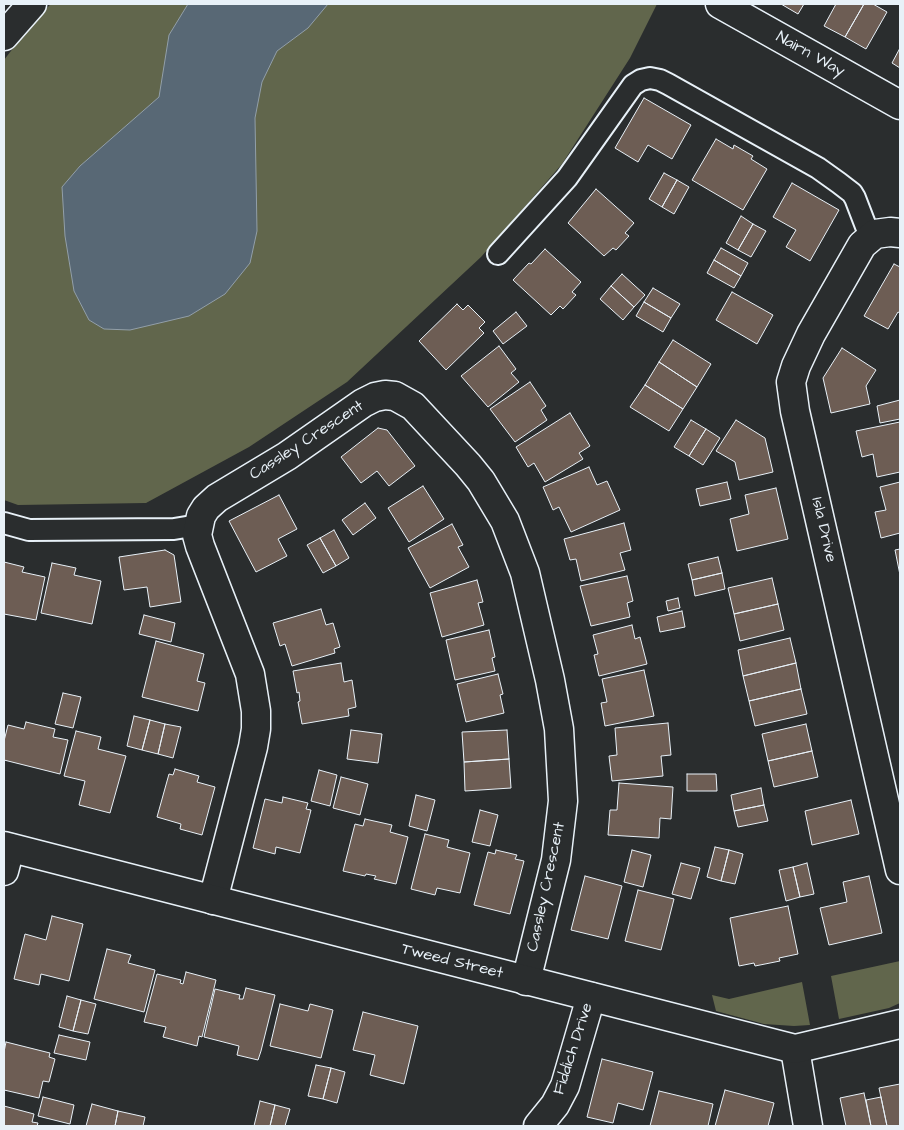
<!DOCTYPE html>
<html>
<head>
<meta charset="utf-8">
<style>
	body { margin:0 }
	#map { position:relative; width:904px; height:1130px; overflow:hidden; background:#2a2d2e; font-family:"Architects Daughter",sans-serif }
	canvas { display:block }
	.frame { position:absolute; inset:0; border:5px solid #e8f1f8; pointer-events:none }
</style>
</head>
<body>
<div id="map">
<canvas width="904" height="1130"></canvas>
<div class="frame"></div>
</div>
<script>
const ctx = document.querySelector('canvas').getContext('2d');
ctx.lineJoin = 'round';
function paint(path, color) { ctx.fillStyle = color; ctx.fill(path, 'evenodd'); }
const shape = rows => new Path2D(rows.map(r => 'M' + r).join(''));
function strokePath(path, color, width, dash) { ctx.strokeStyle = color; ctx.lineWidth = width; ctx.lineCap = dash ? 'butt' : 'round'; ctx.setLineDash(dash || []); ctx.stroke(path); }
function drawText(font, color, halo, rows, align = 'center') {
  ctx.font = font + ' "Architects Daughter",sans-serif'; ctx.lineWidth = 4; ctx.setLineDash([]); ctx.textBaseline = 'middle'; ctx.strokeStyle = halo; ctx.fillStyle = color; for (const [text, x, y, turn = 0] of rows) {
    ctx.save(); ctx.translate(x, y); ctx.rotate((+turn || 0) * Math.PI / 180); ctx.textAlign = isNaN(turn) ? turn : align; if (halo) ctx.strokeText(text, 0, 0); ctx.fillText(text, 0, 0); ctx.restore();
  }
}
paint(shape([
	[51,4,657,4,630,58,562,164,481,257,347,382,249,447,146,503,18,505,4,500,4,60,37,17],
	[900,961,900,1003,889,1008,839,1019,831,976],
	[802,982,810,1025,794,1026,764,1024,716,1011,712,995,729,999]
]), '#61664c');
const water = shape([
	[188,4,328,4,308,28,277,51,262,82,255,118,257,231,250,263,225,294,189,316,130,330,104,329,89,320,74,291,65,236,62,187,80,166,159,97,169,35,188,4]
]);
paint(water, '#586875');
strokePath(water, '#929fa9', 1);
const building = shape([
	[781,4,804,4,798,14,781,4],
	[836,4,864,4,845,37,824,26,836,4],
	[864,4,873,4,887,12,866,49,845,37,864,4],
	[900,48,900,68,892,63,900,48],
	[644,98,691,125,672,159,648,145,638,162,615,148,644,98],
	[716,139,733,149,734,145,753,156,751,159,767,169,743,210,692,180,716,139],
	[664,173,677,180,662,207,649,199,664,173],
	[677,180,689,187,674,214,662,207,677,180],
	[792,183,839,210,810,261,786,247,796,230,773,217,792,183],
	[596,189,634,223,625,233,629,236,616,250,613,248,604,256,568,223,596,189],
	[741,216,753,224,738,250,726,243,741,216],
	[753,224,766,231,751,257,738,250,753,224],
	[721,248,748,263,741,276,714,260,721,248],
	[545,249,581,282,572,292,576,295,563,309,560,306,551,315,513,280,529,263,531,264,545,249],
	[714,260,741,276,734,288,707,273,714,260],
	[894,264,900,267,900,313,898,312,888,329,864,316,894,264],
	[622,274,645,295,634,307,611,286,622,274],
	[611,286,634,307,623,320,600,299,611,286],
	[653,288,680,304,671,318,644,302,653,288],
	[732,292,773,315,757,344,716,320,732,292],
	[644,302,671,318,663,332,636,316,644,302],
	[457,304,463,310,468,305,485,322,479,328,484,333,446,370,419,341,457,304],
	[516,312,527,326,503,344,493,331,516,312],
	[673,340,711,364,697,387,659,362,673,340],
	[499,346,516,369,511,373,519,382,488,407,461,376,499,346],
	[842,348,876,370,866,386,870,404,831,413,823,378,842,348],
	[659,362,697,387,683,409,645,385,659,362],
	[530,382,546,406,541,410,547,420,515,442,490,409,530,382],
	[645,385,683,409,669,431,630,407,645,385],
	[900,400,900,419,880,423,877,406,900,400],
	[570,413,590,446,579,453,583,459,545,482,534,463,528,467,516,447,570,413],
	[691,420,706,429,689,456,674,447,691,420],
	[736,420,765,438,773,472,739,480,735,462,716,451,736,420],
	[900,422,900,472,877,477,873,454,862,457,856,431,900,422],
	[378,428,387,430,415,466,389,486,377,471,361,483,341,457,378,428],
	[706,429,720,438,703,465,689,456,706,429],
	[589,467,597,485,607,481,620,510,571,532,559,507,553,510,543,487,589,467],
	[727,482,731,499,700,506,696,489,727,482],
	[900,482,900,533,881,538,875,512,886,510,880,487,900,482],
	[423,486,444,519,409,542,388,508,423,486],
	[776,488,788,539,737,551,730,519,749,514,745,495,776,488],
	[279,495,297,529,278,539,287,556,256,572,229,521,279,495],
	[365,503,376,518,353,535,342,520,365,503],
	[624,523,631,550,620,553,625,570,581,581,576,559,570,560,564,539,624,523],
	[452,524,463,545,458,547,469,567,430,588,408,548,452,524],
	[334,530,349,558,336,566,320,538,334,530],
	[320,538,336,566,323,573,307,545,320,538],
	[900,549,900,575,895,550,900,549],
	[165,550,174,555,181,602,150,607,147,587,124,590,119,557,165,550],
	[718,557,722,573,692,580,688,564,718,557],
	[4,562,24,567,22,572,45,577,36,620,4,614,4,562],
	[52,563,76,568,74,575,101,581,92,624,41,613,52,563],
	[722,573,725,589,695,596,692,580,722,573],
	[627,576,633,601,627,603,630,617,591,626,580,586,627,576],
	[772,578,778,604,734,614,728,588,772,578],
	[477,580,483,602,478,603,484,625,442,637,430,593,477,580],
	[678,598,680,608,668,611,666,601,678,598],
	[778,604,784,630,740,641,734,614,778,604],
	[321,609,326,625,333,623,340,647,334,649,335,653,292,666,285,644,280,646,273,623,321,609],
	[682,611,685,627,660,632,657,617,682,611],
	[144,615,175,623,171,642,139,634,144,615],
	[632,625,635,639,640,637,647,664,599,676,594,655,598,654,593,635,632,625],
	[489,630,495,657,492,658,495,671,455,680,446,640,489,630],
	[790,638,796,663,743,676,738,650,790,638],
	[156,641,204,654,197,681,205,683,198,711,142,697,156,641],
	[341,663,344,682,352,680,356,707,348,709,349,716,302,724,298,702,300,701,299,692,297,693,293,671,341,663],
	[796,663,801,689,749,701,743,676,796,663],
	[644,670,654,716,605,726,601,703,607,702,602,679,644,670],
	[498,674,503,694,500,695,504,713,466,722,457,684,498,674],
	[801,689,807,714,755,726,749,701,801,689],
	[63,693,81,697,73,728,55,724,63,693],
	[134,716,150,720,142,750,127,746,134,716],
	[150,720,165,724,158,754,142,750,150,720],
	[26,722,55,729,53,737,68,740,60,774,4,760,4,741,8,725,24,729,26,722],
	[668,723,671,755,661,756,663,776,612,781,609,756,617,755,615,728,668,723],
	[165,724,181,727,173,758,158,754,165,724],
	[806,724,812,751,768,761,762,734,806,724],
	[351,730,382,734,378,763,347,759,351,730],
	[507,730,509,759,464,762,462,732,507,730],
	[76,731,101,737,98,749,126,756,110,813,79,805,85,781,64,776,76,731],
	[812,751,818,777,774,787,768,761,812,751],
	[509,759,511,788,465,791,464,762,509,759],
	[175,769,199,776,197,782,215,787,202,835,180,829,181,824,157,817,169,774,173,775,175,769],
	[319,770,337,775,330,806,311,801,319,770],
	[687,774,716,774,717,791,687,791,687,774],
	[341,777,368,784,360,815,333,808,341,777],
	[619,783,673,787,671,819,660,818,659,838,608,835,610,810,617,810,619,783],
	[761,788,764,805,734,811,731,795,761,788],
	[416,795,435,800,427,831,409,826,416,795],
	[283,797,308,803,306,809,311,810,300,853,276,847,275,854,253,848,265,799,282,803,283,797],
	[851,800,859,834,812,845,805,811,851,800],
	[764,805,768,821,738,827,734,811,764,805],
	[480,810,498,815,490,846,472,842,480,810],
	[365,819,392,825,390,832,408,837,396,884,374,879,376,876,366,874,365,876,343,871,355,824,363,826,365,819],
	[425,834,449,840,447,847,470,853,460,893,437,888,435,895,411,889,425,834],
	[715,847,729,850,721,881,707,877,715,847],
	[496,850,517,855,515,859,524,861,510,914,474,905,488,852,495,854,496,850],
	[632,850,651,855,643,887,624,882,632,850],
	[729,850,743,854,735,884,721,881,729,850],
	[681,863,700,868,691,899,672,894,681,863],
	[807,863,814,894,800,897,793,867,807,863],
	[793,867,800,897,786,901,779,870,793,867],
	[585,876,622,886,608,939,571,930,585,876],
	[869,876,882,933,829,945,820,908,847,902,843,882,869,876],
	[638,890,674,899,661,950,625,941,638,890],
	[788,906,798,954,779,958,780,961,755,966,754,963,739,966,730,918,788,906],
	[52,916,83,924,69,981,41,974,39,985,14,979,25,934,46,940,52,916],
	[107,949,131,955,128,963,155,970,144,1012,94,999,107,949],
	[186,972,216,980,202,1037,199,1036,197,1046,163,1037,166,1027,144,1022,157,974,181,980,180,983,183,984,186,972],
	[246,988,275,995,261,1051,258,1060,237,1055,239,1046,204,1037,215,989,240,995,239,999,243,999,246,988],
	[67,996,81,1000,73,1031,59,1027,67,996],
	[81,1000,96,1004,88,1034,73,1031,81,1000],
	[280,1004,308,1011,310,1004,333,1010,321,1058,270,1046,280,1004],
	[363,1012,418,1026,404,1084,370,1075,375,1055,353,1050,363,1012],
	[59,1035,90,1042,86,1060,54,1053,59,1035],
	[6,1042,50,1053,49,1057,55,1059,49,1082,43,1081,39,1098,4,1090,4,1052,6,1042],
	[602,1059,653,1072,643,1110,618,1103,613,1123,587,1117,602,1059],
	[316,1065,331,1068,323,1099,308,1096,316,1065],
	[331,1068,345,1072,337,1103,323,1099,331,1068],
	[900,1084,900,1126,887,1126,879,1088,900,1084],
	[725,1090,774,1103,768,1126,715,1126,725,1090],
	[659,1091,713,1104,708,1126,650,1126,659,1091],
	[864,1093,871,1126,846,1126,840,1098,864,1093],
	[43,1097,74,1105,70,1124,38,1116,43,1097],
	[881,1097,887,1126,871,1126,866,1100,881,1097],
	[260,1101,275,1105,270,1126,254,1126,260,1101],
	[92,1104,118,1111,115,1126,86,1126,92,1104],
	[275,1105,290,1109,285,1126,270,1126,275,1105],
	[4,1106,34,1114,32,1122,38,1123,37,1126,4,1126,4,1106],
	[118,1111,145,1117,143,1126,115,1126,118,1111]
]);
paint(building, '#6d5d54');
strokePath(building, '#e8f1f8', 1);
const lane = shape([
	[498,254,567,178,633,85,641,80,650,78,660,80,668,84,818,168,839,183,852,193,855,198,870,237],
	[4,523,29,530,174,529,198,525]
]);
const street = shape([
	[720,4,900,105],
	[4,36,32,4],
	[900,233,890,232,875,234,862,245,811,334,796,366,791,382,795,411,900,870],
	[4,871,10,848],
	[213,900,253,747,256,729,256,711,250,674,200,546,197,535,201,516,206,508,217,498,287,456,363,403,375,397,385,395,395,396,413,406,468,465,481,481,505,521,525,573,550,680,559,729,563,801,556,860,526,981],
	[795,1049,808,1126],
	[538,1126,555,1105,565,1086,591,997]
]);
const secondary = shape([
	[4,846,795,1049,900,1024]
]);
strokePath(lane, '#e8f1f8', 24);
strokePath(street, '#e8f1f8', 31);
strokePath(secondary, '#e8f1f8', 31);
strokePath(lane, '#2a2d2e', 20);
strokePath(street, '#2a2d2e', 28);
strokePath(secondary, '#2a2d2e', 28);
drawText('16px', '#e8f1f8', '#2a2d2e', [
	["Nairn Way",810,55,29],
	["Cassley Crescent",307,441,-33],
	["Isla Drive",823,530,77],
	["Cassley Crescent",547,887,-78],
	["Tweed Street",452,962,14],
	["Fiddich Drive",574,1049,-72]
]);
</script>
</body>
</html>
